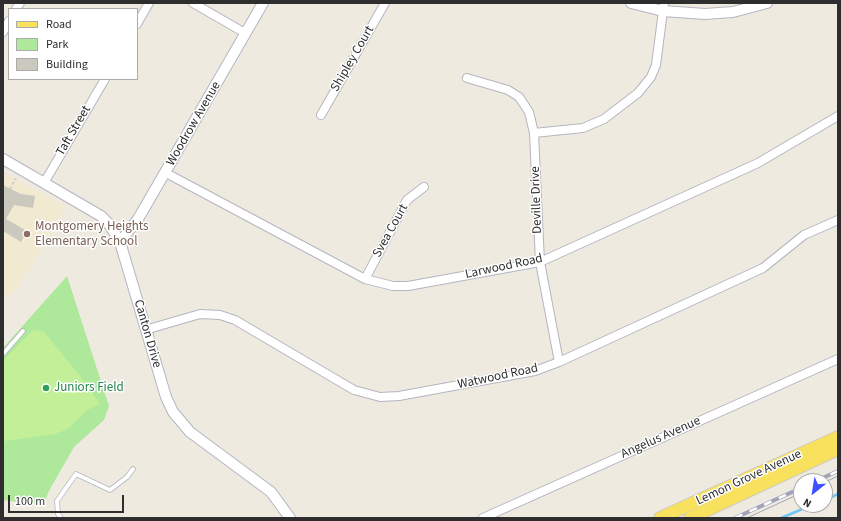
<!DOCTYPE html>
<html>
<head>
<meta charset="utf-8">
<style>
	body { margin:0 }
	#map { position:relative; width:841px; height:521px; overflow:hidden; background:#efeae0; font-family:"Source Sans 3",sans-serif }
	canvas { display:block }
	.frame { position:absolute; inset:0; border:4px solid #2e2e2e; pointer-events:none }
	.legend { position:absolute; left:8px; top:8px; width:130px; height:72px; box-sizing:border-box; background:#fff; border:1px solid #ababab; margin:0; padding:5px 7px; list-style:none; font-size:12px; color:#2e2e2e }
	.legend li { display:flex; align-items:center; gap:8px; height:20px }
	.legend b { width:20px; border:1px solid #ababab }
	.north { position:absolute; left:793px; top:473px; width:40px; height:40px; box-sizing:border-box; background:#fff; border:1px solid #ababab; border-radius:50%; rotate:210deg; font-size:11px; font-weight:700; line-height:16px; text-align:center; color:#2e2e2e }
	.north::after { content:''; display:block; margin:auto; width:14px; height:18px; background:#3e50ff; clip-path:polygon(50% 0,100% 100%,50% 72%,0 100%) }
	.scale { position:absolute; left:8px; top:495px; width:116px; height:18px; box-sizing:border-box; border:2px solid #2e2e2e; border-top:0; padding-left:5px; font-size:12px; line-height:14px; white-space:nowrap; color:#2e2e2e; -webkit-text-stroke:3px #fff; paint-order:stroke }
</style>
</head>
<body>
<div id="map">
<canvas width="841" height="521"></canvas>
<div class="frame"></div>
<ul class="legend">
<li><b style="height:5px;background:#f7e15d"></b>Road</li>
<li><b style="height:11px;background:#aee89b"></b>Park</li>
<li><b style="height:11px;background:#cbc8be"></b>Building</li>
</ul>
<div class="north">N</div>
<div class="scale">100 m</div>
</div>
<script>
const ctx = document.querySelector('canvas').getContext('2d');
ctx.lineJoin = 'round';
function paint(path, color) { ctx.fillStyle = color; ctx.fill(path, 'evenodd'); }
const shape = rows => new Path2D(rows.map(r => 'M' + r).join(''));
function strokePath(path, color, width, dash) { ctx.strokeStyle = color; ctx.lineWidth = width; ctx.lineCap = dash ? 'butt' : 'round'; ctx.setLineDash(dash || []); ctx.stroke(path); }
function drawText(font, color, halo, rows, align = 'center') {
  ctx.font = font + ' "Source Sans 3",sans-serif'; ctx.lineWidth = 3; ctx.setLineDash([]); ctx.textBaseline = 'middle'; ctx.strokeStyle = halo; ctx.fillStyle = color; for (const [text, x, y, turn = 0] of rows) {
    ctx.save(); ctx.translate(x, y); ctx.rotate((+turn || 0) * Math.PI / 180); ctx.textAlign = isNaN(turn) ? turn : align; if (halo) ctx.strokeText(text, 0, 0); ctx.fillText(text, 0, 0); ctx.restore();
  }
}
paint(shape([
	[3,172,65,207,45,245,17,288,3,300]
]), '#f1e9d0');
paint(shape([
	[67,276,109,406,104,420,74,447,50,489,43,505,3,500,3,348]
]), '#aee89b');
paint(shape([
	[33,330,44,332,77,372,100,404,87,410,68,429,55,434,5,441,3,440,3,361]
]), '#c2ef97');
strokePath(shape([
	[825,500,838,494],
	[781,518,812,505]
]), '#70c6f5', 2.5);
paint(shape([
	[3,185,21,194,35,196,33,208,14,205,6,219,27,231,21,242,3,231]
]), '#cbc8be');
const service = shape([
	[3,354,23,331],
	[61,518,58,514,57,501,76,474,110,490,127,477,133,469]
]);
const minor = shape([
	[193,3,245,33],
	[16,9,20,3],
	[137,24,149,3],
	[3,32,9,21],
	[467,78,508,90,519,97,529,112,534,133,540,262,559,362],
	[321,115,385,3],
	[534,133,583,128,604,119,638,93,651,77,656,65,664,3],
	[166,173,365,279,393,286,408,286,540,262,758,163,838,116],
	[44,183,105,79],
	[365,279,407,200,424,187],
	[145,330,200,314,220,315,235,320,354,390,380,397,399,396,535,371,559,362,763,268,804,235,838,220],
	[483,518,838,359]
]);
const tertiary = shape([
	[631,3,663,11,705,14,733,12,767,3],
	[3,159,101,216,109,224,120,242,166,397,173,412,190,432,271,492,290,518],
	[120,242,138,219,263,3]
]);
const primary = shape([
	[660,518,838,437],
	[690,518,838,449]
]);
strokePath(service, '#b4b5c1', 5.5);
strokePath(minor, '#b4b5c1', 10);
strokePath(tertiary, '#b4b5c1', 12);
strokePath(primary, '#c9c9c9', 14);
strokePath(shape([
	[10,189,16,178]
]), '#c9c9c9', 1.5, [3, 2]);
strokePath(service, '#fff', 4);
strokePath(minor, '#fff', 8);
strokePath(tertiary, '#fff', 10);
strokePath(primary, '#f7e15d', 12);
strokePath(shape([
	[825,482,838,476],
	[747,518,801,493]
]), '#a2a3b9', 1);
const rail = shape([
	[816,481,838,471],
	[735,518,801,488]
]);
strokePath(rail, '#a2a3b9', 4);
strokePath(rail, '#fff', 2.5, [8]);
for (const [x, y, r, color] of [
	[27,234,4,"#8d6e63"],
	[46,388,4,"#2e9e5b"]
]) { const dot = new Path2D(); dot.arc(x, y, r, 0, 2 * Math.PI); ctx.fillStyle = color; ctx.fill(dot); strokePath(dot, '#fff', 1.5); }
drawText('13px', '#2e2e2e', '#fff', [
	["Shipley Court",353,59,-60],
	["Woodrow Avenue",194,124,-60],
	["Taft Street",74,131,-60],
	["Deville Drive",537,200,-92],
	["Svea Court",391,231,-61],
	["Larwood Road",504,267,-12],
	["Canton Drive",147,334,74],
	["Watwood Road",498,377,-12],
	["Angelus Avenue",661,438,-24],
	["Lemon Grove Avenue",749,478,-25]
]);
drawText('13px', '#785e54', '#fff', [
	["Montgomery Heights",35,227],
	["Elementary School",35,242]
], 'left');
drawText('13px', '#27864d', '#fff', [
	["Juniors Field",54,388]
], 'left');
</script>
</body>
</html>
